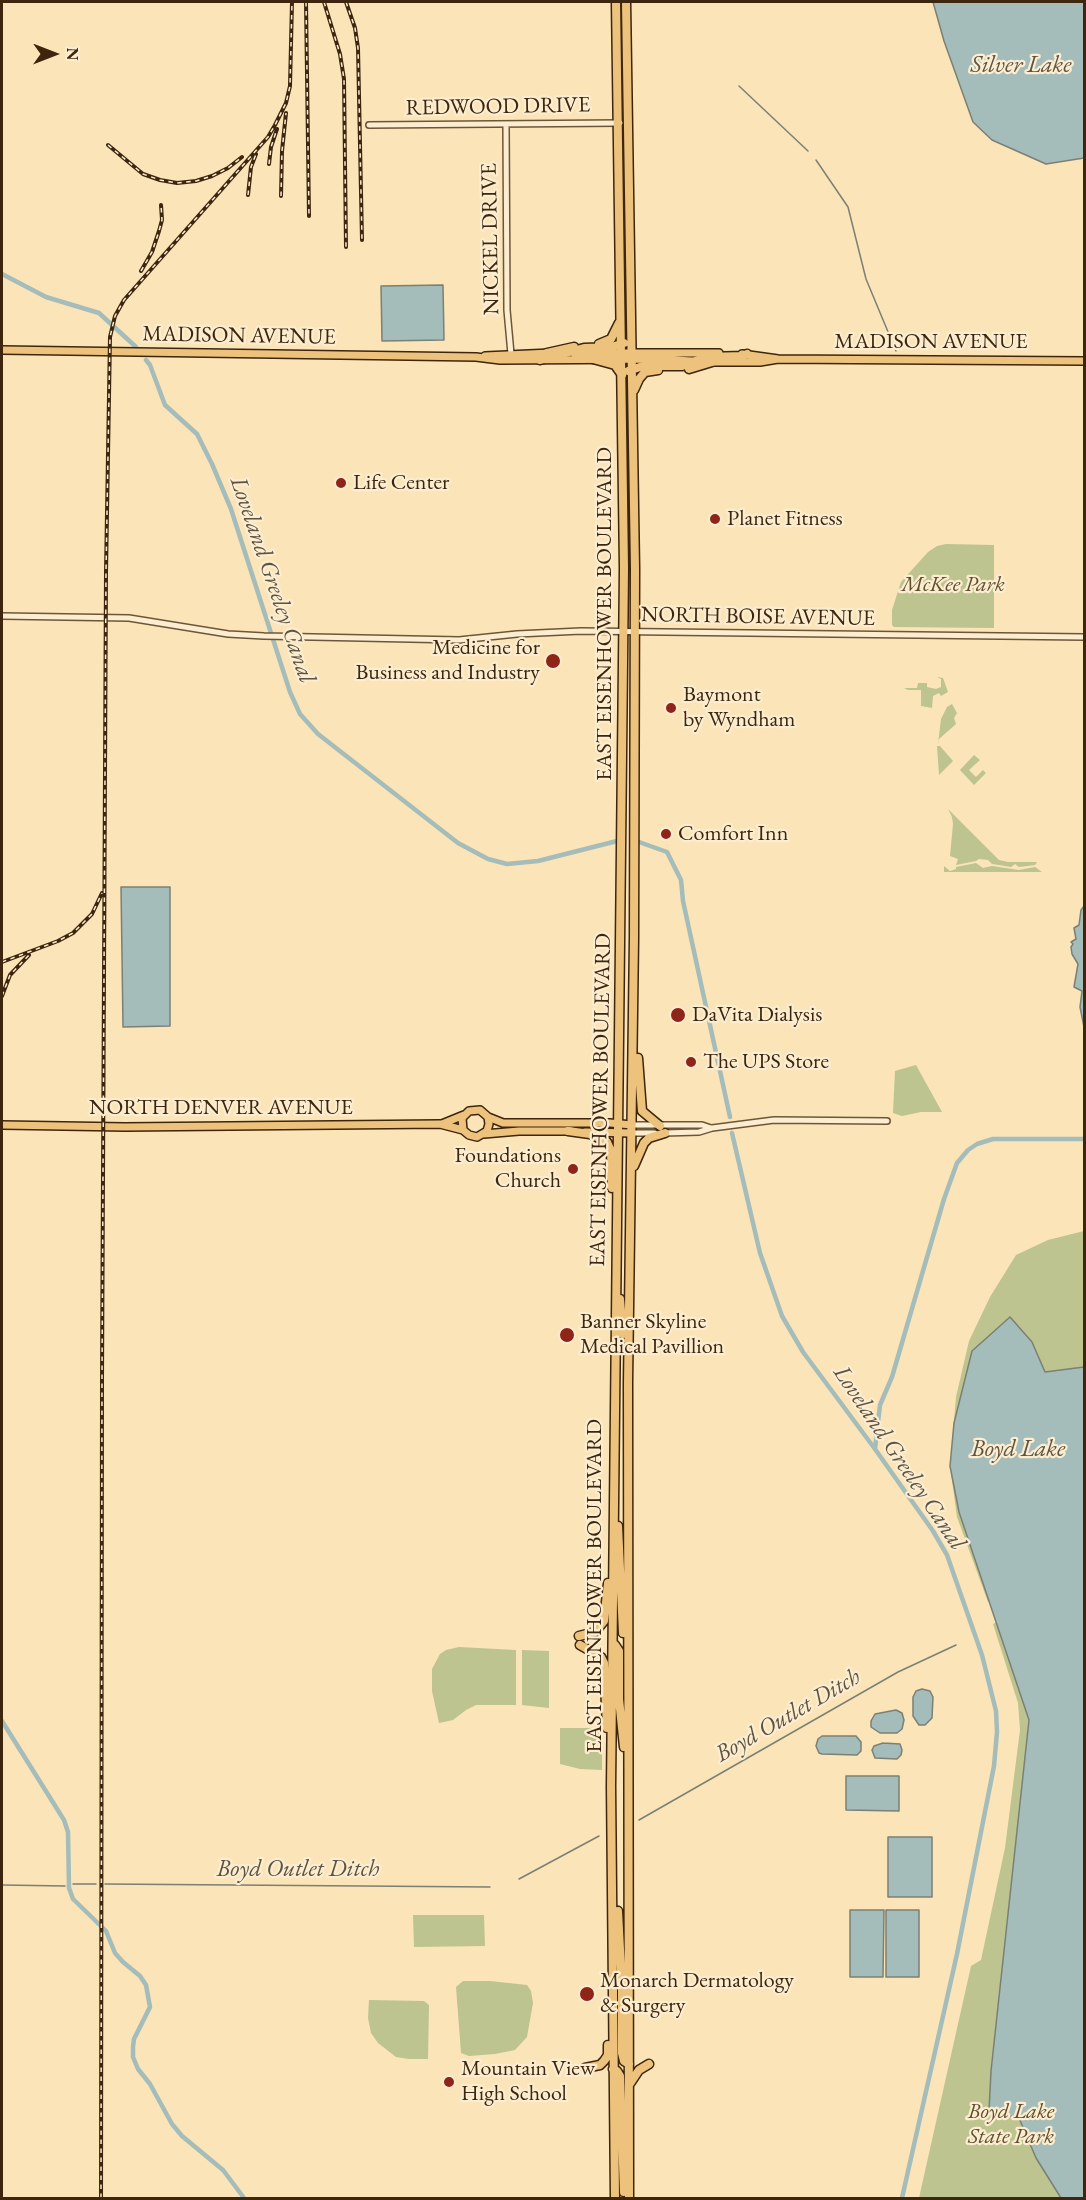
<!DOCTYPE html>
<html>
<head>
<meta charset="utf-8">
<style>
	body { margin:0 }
	#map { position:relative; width:1086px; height:2200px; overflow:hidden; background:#fae4b8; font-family:"EB Garamond",serif }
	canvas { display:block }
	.frame { position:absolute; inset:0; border:3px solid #3d260d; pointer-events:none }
	.north { position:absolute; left:24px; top:24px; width:60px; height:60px; -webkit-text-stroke:4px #fcedd1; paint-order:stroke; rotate:90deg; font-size:16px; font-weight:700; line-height:24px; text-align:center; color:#3d260d }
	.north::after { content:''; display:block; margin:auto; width:21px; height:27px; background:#3d260d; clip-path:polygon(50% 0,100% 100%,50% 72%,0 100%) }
</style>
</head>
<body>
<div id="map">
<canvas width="1086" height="2200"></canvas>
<div class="frame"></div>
<div class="north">N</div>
</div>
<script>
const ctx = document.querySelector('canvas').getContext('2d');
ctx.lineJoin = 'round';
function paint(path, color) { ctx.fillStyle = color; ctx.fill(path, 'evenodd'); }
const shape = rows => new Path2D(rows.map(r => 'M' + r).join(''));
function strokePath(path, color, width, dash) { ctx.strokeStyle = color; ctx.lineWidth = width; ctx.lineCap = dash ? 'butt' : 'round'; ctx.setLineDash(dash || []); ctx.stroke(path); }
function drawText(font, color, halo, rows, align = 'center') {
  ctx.font = font + ' "EB Garamond",serif'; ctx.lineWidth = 4.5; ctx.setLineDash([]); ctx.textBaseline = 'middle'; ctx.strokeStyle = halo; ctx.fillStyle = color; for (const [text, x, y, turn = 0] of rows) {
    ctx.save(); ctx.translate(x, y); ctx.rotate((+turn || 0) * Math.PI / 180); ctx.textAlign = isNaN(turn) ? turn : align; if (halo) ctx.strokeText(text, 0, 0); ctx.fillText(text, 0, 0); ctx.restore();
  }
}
paint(shape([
	[946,544,994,545,994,628,894,627,892,625,892,610,901,582,928,552,937,546],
	[937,677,943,678,948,692,941,696,939,693,933,696,932,708,921,706,921,690,908,690,904,688,917,688,918,683,927,683,927,687,936,689,941,687,941,679],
	[952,704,957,713,954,718,956,724,939,739,938,744,941,719,947,707],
	[937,746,940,746,953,761,939,775],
	[974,755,980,760,969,770,976,777,983,770,986,773,974,785,960,770],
	[948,809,999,860,1008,862,1037,862,1035,865,1019,867,1015,864,1011,867,999,865,992,864,988,860,979,859,976,861,956,865,958,859,950,856,953,824,952,817],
	[976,863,983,868,992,866,1019,870,1035,867,1042,872,944,872,944,866,950,871,956,869,956,867],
	[916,1065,942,1112,921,1112,902,1116,893,1113,895,1071],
	[1084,1231,1084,2198,919,2198,971,1966,981,1960,1005,1848,1020,1730,1018,1703,993,1624,1010,1615,993,1602,988,1602,957,1517,950,1466,956,1397,969,1341,990,1297,1016,1255,1048,1240],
	[459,1647,516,1650,516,1705,476,1705,466,1710,453,1720,439,1723,432,1691,432,1669,440,1654,446,1650],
	[522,1650,549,1651,549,1708,522,1705],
	[560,1728,602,1728,602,1770,580,1769,560,1764],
	[413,1915,484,1915,485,1946,414,1947],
	[463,1981,490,1981,527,1985,531,1991,533,2003,527,2037,515,2050,495,2054,469,2056,461,2053,456,1987],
	[369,2000,424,2001,429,2005,428,2059,409,2059,396,2057,378,2043,371,2033,368,2018]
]), '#bdc48f');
const water = shape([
	[933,2,1084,2,1084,158,1046,164,992,140,973,122,944,41,933,2],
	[443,285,444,340,382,341,381,286,443,285],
	[121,887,170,887,170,1026,123,1027,121,887],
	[1084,906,1084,1027,1080,1007,1082,991,1074,987,1078,964,1072,954,1071,947,1073,944,1071,942,1076,939,1074,928,1079,925,1081,910,1084,906],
	[1010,1317,1032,1342,1045,1372,1084,1367,1084,2198,1061,2198,1036,2158,1019,2118,989,2111,991,2071,1029,1720,959,1512,950,1466,954,1423,972,1351,1010,1317],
	[922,1689,930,1691,933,1697,932,1718,925,1725,919,1725,913,1716,913,1697,916,1691,922,1689],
	[896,1710,902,1713,904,1720,902,1729,897,1733,880,1733,871,1727,871,1721,875,1714,896,1710],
	[822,1736,856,1736,861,1742,861,1751,857,1755,822,1754,819,1753,816,1746,818,1739,822,1736],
	[883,1743,900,1744,902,1750,901,1755,897,1759,875,1758,872,1750,874,1746,883,1743],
	[846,1776,899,1776,899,1811,846,1810,846,1776],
	[888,1837,932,1837,932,1897,888,1897,888,1837],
	[850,1910,884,1910,883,1977,850,1977,850,1910],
	[886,1910,919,1910,919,1977,886,1977,886,1910]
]);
paint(water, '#a4bcba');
strokePath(water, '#7b8075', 1.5);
strokePath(shape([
	[739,86,808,151],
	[816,160,848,207,866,279,896,351],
	[639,1820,898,1672,956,1645],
	[519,1879,599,1836],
	[73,1884,96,1884],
	[105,1884,490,1887],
	[2,1885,65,1886]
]), '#7b8075', 1.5);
strokePath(shape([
	[2,274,46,297,99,313,136,347],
	[146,360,150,365,165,405,197,434,212,464,231,509,290,692,300,714,318,734,458,843,488,859,507,864,538,861,617,841],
	[639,842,667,852,681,880,683,901,730,1117],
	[732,1133,760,1253,782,1316,803,1352,875,1449,933,1531,947,1555,982,1655,996,1711,997,1732,994,1766,957,1954,902,2198],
	[875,1449,880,1405,892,1377,944,1199,957,1163,968,1150,977,1144,993,1139,1084,1139],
	[2,1721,64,1820,68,1832,69,1888,73,1899,106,1931,115,1953,123,1962,140,1976,146,1985,150,2007,134,2039,133,2047,133,2057,138,2069,150,2084,172,2124,182,2136,223,2170,244,2198]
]), '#a4bcba', 4.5);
const minor = shape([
	[506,124,507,310,511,354],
	[369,125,620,123],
	[2,616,129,618,228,634,264,636,459,640,517,634,581,631,1084,637],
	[632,1125,702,1125,711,1128],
	[632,1133,655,1133],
	[664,1133,699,1132,712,1128,774,1120,887,1121]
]);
const major = shape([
	[2,350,476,357,500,360,656,359,692,361],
	[574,353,719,353],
	[742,354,778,359,1084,361],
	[485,356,551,353],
	[709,362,760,362,778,359],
	[488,1117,503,1123,610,1123,632,1125],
	[442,1124,464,1115],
	[2,1125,125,1127,440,1124,463,1130,469,1135,477,1137,487,1131,489,1124,488,1117,480,1110,469,1111,462,1118,463,1130],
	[585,1132,632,1133],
	[484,1134,519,1131,571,1131]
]);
const highway = shape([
	[626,2,635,569,634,938,628,1383,629,2198],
	[599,344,611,339,619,323],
	[547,353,574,347],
	[593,359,615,365,622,375],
	[540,360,584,348,612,347,624,343],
	[689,369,712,362],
	[628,371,643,366,682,366,706,357,743,356,747,354],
	[634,390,639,379,645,372,658,370],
	[638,1058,642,1111,660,1126],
	[568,1131,590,1134,607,1142,611,1151,612,1188],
	[634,1166,644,1143,649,1138,665,1133],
	[620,1299,623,1334],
	[618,1526,623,1633],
	[579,1636,595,1632,604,1621,608,1583],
	[580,1645,601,1657,604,1663,607,1728],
	[615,1645,619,1651,619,1699,624,1747],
	[618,1911,622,1988,622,2053,624,2061,629,2064],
	[585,2068,600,2065,604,2061,608,2055,608,2045],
	[613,2069,617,2071,620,2076,624,2192],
	[629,2085,639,2070,649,2064],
	[615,2198,611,1786,624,568,616,2]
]);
strokePath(minor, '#6c5638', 8);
strokePath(major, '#3d260d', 10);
strokePath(highway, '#3d260d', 11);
strokePath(minor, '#fcedd1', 5);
strokePath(major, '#edc27c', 7);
strokePath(highway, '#edc27c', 8);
const rail = shape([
	[306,2,309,216],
	[324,2,340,54,344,79,346,247],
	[346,2,355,28,358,48,362,240],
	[108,145,143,174,160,180,177,183,196,181,212,176,228,168,242,157],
	[269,164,271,147,277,129],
	[248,195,251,167,256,154],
	[281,196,282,151,286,113],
	[141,271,152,252,159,231,162,220,161,205],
	[2,962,58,941,73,933,92,914,102,893],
	[2,996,10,975,29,955],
	[101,2198,102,1378,106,572,110,337,115,316,124,300,268,137,275,125,286,103,290,86,292,2]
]);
strokePath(rail, '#3d260d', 4);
strokePath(rail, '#fcedd1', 1.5, [4.5]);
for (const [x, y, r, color] of [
	[341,483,6,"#8f2418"],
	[715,519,6,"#8f2418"],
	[553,661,8,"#8f2418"],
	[671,708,6,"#8f2418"],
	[666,834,6,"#8f2418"],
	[678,1015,8,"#8f2418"],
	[691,1062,6,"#8f2418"],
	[573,1169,6,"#8f2418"],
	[567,1335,8,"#8f2418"],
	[587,1994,8,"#8f2418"],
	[449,2082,6,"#8f2418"]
]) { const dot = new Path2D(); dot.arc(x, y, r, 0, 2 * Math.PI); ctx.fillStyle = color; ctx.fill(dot); strokePath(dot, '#fcedd1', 2); }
drawText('22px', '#3d260d', '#fcedd1', [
	["REDWOOD DRIVE",498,107,-1],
	["NICKEL DRIVE",491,239,-91],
	["MADISON AVENUE",239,336,1],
	["MADISON AVENUE",931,342],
	["EAST EISENHOWER BOULEVARD",605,614,-90],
	["NORTH BOISE AVENUE",758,617,1],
	["EAST EISENHOWER BOULEVARD",601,1100,-89],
	["NORTH DENVER AVENUE",221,1108],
	["EAST EISENHOWER BOULEVARD",595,1586,-90]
]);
drawText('22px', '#3d260d', '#fcedd1', [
	["Life Center",353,483],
	["Planet Fitness",727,519],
	["Medicine for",540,648,"right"],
	["Business and Industry",540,673,"right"],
	["Baymont",683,695],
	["by Wyndham",683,720],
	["Comfort Inn",678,834],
	["DaVita Dialysis",692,1015],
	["The UPS Store",703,1062],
	["Foundations",561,1156,"right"],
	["Church",561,1181,"right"],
	["Banner Skyline",580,1322],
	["Medical Pavillion",580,1347],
	["Monarch Dermatology",600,1981],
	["& Surgery",600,2006],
	["Mountain View",461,2069],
	["High School",461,2094]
], 'left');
drawText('italic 22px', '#5d4e2e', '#fcedd1', [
	["McKee Park",953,585],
	["Boyd Lake",1011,2112],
	["State Park",1011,2137]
]);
drawText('italic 24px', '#5c5341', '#fcedd1', [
	["Silver Lake",1021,65],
	["Loveland Greeley Canal",272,580,71],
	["Boyd Lake",1018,1449],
	["Loveland Greeley Canal",899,1458,56],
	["Boyd Outlet Ditch",788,1716,-30],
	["Boyd Outlet Ditch",298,1869]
]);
</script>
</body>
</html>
